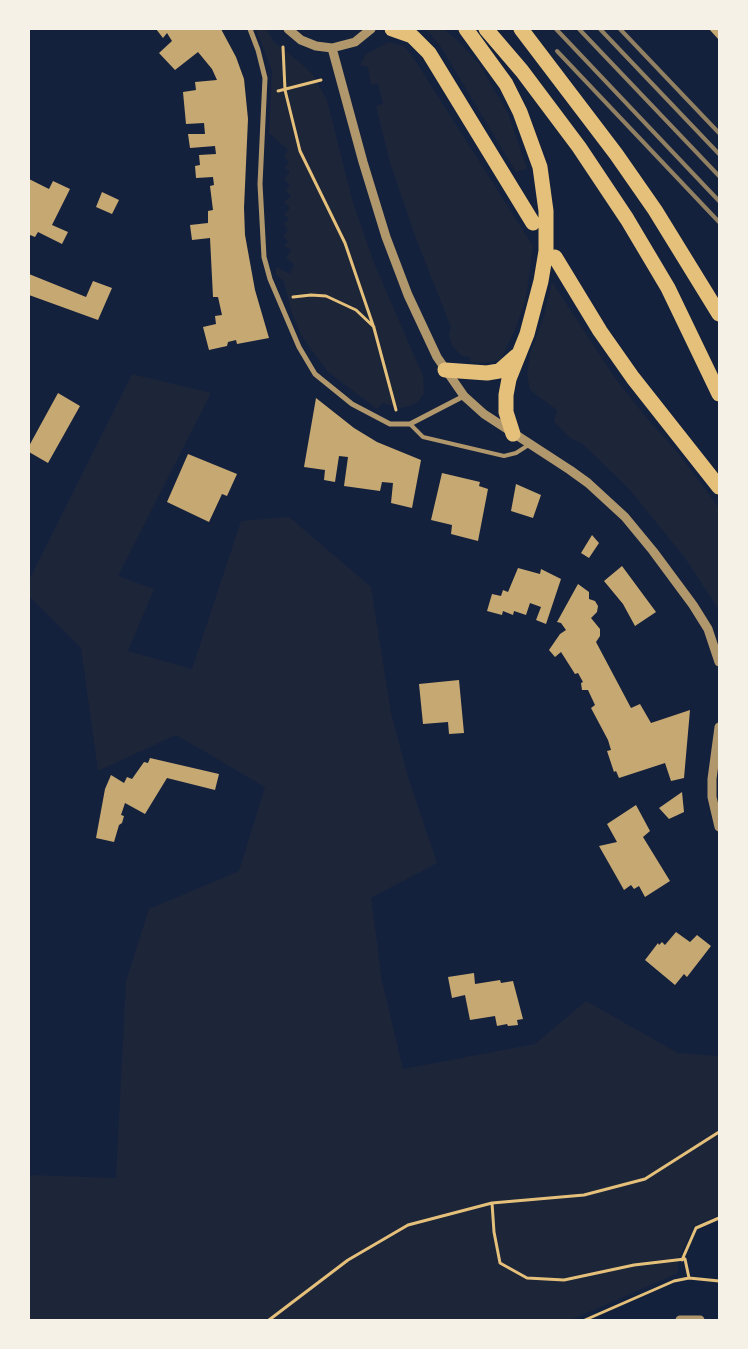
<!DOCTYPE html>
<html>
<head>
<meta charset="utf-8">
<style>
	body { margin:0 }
	#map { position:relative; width:748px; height:1349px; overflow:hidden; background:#14213d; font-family:"Archivo Narrow",sans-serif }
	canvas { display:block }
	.frame { position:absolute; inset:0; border:30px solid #f6f1e7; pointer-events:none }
</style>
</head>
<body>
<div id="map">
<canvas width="748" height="1349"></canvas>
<div class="frame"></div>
</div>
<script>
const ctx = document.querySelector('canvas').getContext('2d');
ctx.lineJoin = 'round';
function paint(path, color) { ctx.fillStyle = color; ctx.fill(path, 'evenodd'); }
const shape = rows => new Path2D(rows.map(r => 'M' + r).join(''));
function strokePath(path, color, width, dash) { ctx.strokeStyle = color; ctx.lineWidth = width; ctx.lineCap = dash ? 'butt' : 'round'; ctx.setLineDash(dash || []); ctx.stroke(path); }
paint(shape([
	[256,29,266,29,274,42,303,65,313,75,327,100,352,199,374,263,423,376,424,393,419,401,410,406,400,408,382,403,377,409,328,372,301,335,292,314,284,281,276,274,276,267,290,274,294,264,286,258,291,250,284,246,288,241,283,236,288,230,284,224,289,219,284,214,290,208,284,202,291,196,286,191,290,185,284,179,290,172,285,168,289,162,284,156,288,150,269,133,272,71],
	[426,29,445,30,458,41,479,64,508,113,527,169,516,172,441,47],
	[389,42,403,46,411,54,533,246,526,298,515,330,500,360,481,363,471,362,470,357,462,356,452,346,449,334,451,327,418,244,391,166,376,106,383,104,378,84,371,85,368,67,360,65,366,54],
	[552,282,615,378,649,421,679,454,719,508,719,610,685,558,630,490,583,444,569,437,554,421,557,410,530,390,527,375,530,354,544,316],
	[132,374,211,393,118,576,154,589,128,651,192,669,241,521,289,517,371,587,391,713,408,777,437,863,371,898,382,981,403,1069,535,1044,586,1001,678,1053,719,1056,719,1215,694,1226,678,1259,678,1273,571,1320,29,1320,29,1175,116,1178,126,981,149,909,239,871,265,787,176,735,98,771,81,648,29,596,29,580]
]), '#1d2539');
paint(shape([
	[156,29,221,29,236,57,244,79,248,119,244,208,245,235,255,290,269,338,237,344,236,340,228,342,227,346,209,350,203,327,216,324,215,316,222,315,218,297,213,297,210,238,192,240,190,225,208,223,208,211,213,210,210,186,214,185,213,177,196,178,195,166,200,165,199,155,216,154,215,146,190,148,188,134,205,134,204,123,186,124,183,92,196,90,195,82,217,80,212,69,198,52,175,70,159,53,172,41,167,33,163,38],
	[709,29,719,29,719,40],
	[29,179,49,189,53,181,70,189,52,225,68,232,62,244,38,232,35,237,30,235,29,238],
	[102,192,119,200,112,214,96,207],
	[29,274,86,297,93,281,112,288,98,320,29,295],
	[58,393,80,406,48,463,29,452,29,446],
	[316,398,354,428,377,442,421,460,412,508,391,503,393,483,382,482,380,491,344,486,348,457,339,456,335,482,324,480,325,470,304,467],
	[188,454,237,474,227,496,222,494,209,522,167,502],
	[442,473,480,482,479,486,488,489,478,541,451,534,452,525,431,520],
	[516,484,541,495,533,518,511,511],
	[592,535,599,543,589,558,581,553],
	[622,566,656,612,635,626,623,604,604,581],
	[518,568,540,574,541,569,561,579,546,624,536,620,541,607,530,603,526,615,514,611,513,615,503,611,502,615,487,611,492,594,501,596,503,590,508,592],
	[578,584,589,592,589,599,595,601,598,606,597,612,591,618,600,629,600,636,596,642,631,708,640,704,651,723,690,710,684,778,671,781,665,763,619,778,616,771,614,772,607,751,611,750,608,740,591,708,595,705,588,690,582,690,581,683,583,682,578,673,575,674,561,652,555,657,549,650,560,634,566,630,561,623,557,622],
	[459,680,464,733,449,734,448,722,423,724,419,684],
	[150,758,219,774,215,790,167,778,145,814,125,803,121,815,124,816,122,823,119,825,114,842,96,838,105,789,111,775,124,783,127,777,132,779,144,762,148,763],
	[682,792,684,812,669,819,659,808],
	[636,805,650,831,643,837,670,881,645,897,639,886,634,889,631,885,624,890,599,846,617,842,607,824],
	[676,932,690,942,697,935,711,946,687,977,684,974,675,985,645,960,658,943,659,945,662,942,665,945],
	[474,973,475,984,500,980,501,983,513,981,523,1019,517,1020,518,1025,508,1026,507,1024,497,1026,495,1016,470,1020,465,995,452,998,448,977]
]), '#c6a872');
strokePath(shape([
	[283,47,285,90,300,151,345,243,374,328,396,410],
	[278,91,321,80],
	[293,297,311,295,326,296,356,310,374,327],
	[682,1260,696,1228,719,1218],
	[689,1278,685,1259,634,1265,564,1280,527,1278,500,1263,494,1232,492,1203,584,1195,645,1179,719,1132],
	[269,1320,348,1260,408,1225,492,1203],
	[585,1320,674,1281,689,1278,719,1281]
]), '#e5c07b', 3);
strokePath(shape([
	[410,424,423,437,504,456,516,453,530,444]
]), '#b1986c', 4);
strokePath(shape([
	[250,29,258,50,265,78,260,184,264,257,270,279,299,347,315,374,352,404,390,424,410,424,464,396]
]), '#b1986c', 5);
strokePath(shape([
	[288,29,301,40,316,46,332,48,355,42,371,29],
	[332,48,363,162,386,237,408,295,437,357,464,396,484,414,570,470,588,483,625,517,653,551,693,605,708,629,719,662],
	[719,727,712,779,712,797,719,827],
	[680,1320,700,1320]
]), '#b1986c', 9);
strokePath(shape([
	[392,29,412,36,429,53,533,223],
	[466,29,506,84,520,112,540,167,546,211,546,251,541,281,527,334,509,379,506,395,506,412,513,434],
	[486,29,522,71,579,147,627,219,668,288,719,394],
	[521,29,616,154,655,210,719,314],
	[555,257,600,331,633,378,719,487],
	[445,370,487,373,499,371,516,356]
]), '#e5c07b', 15);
strokePath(shape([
	[556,29,719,201],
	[579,29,719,176],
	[600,29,719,154],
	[620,29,719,133],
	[557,51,719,222]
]), '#918062', 4);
</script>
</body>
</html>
